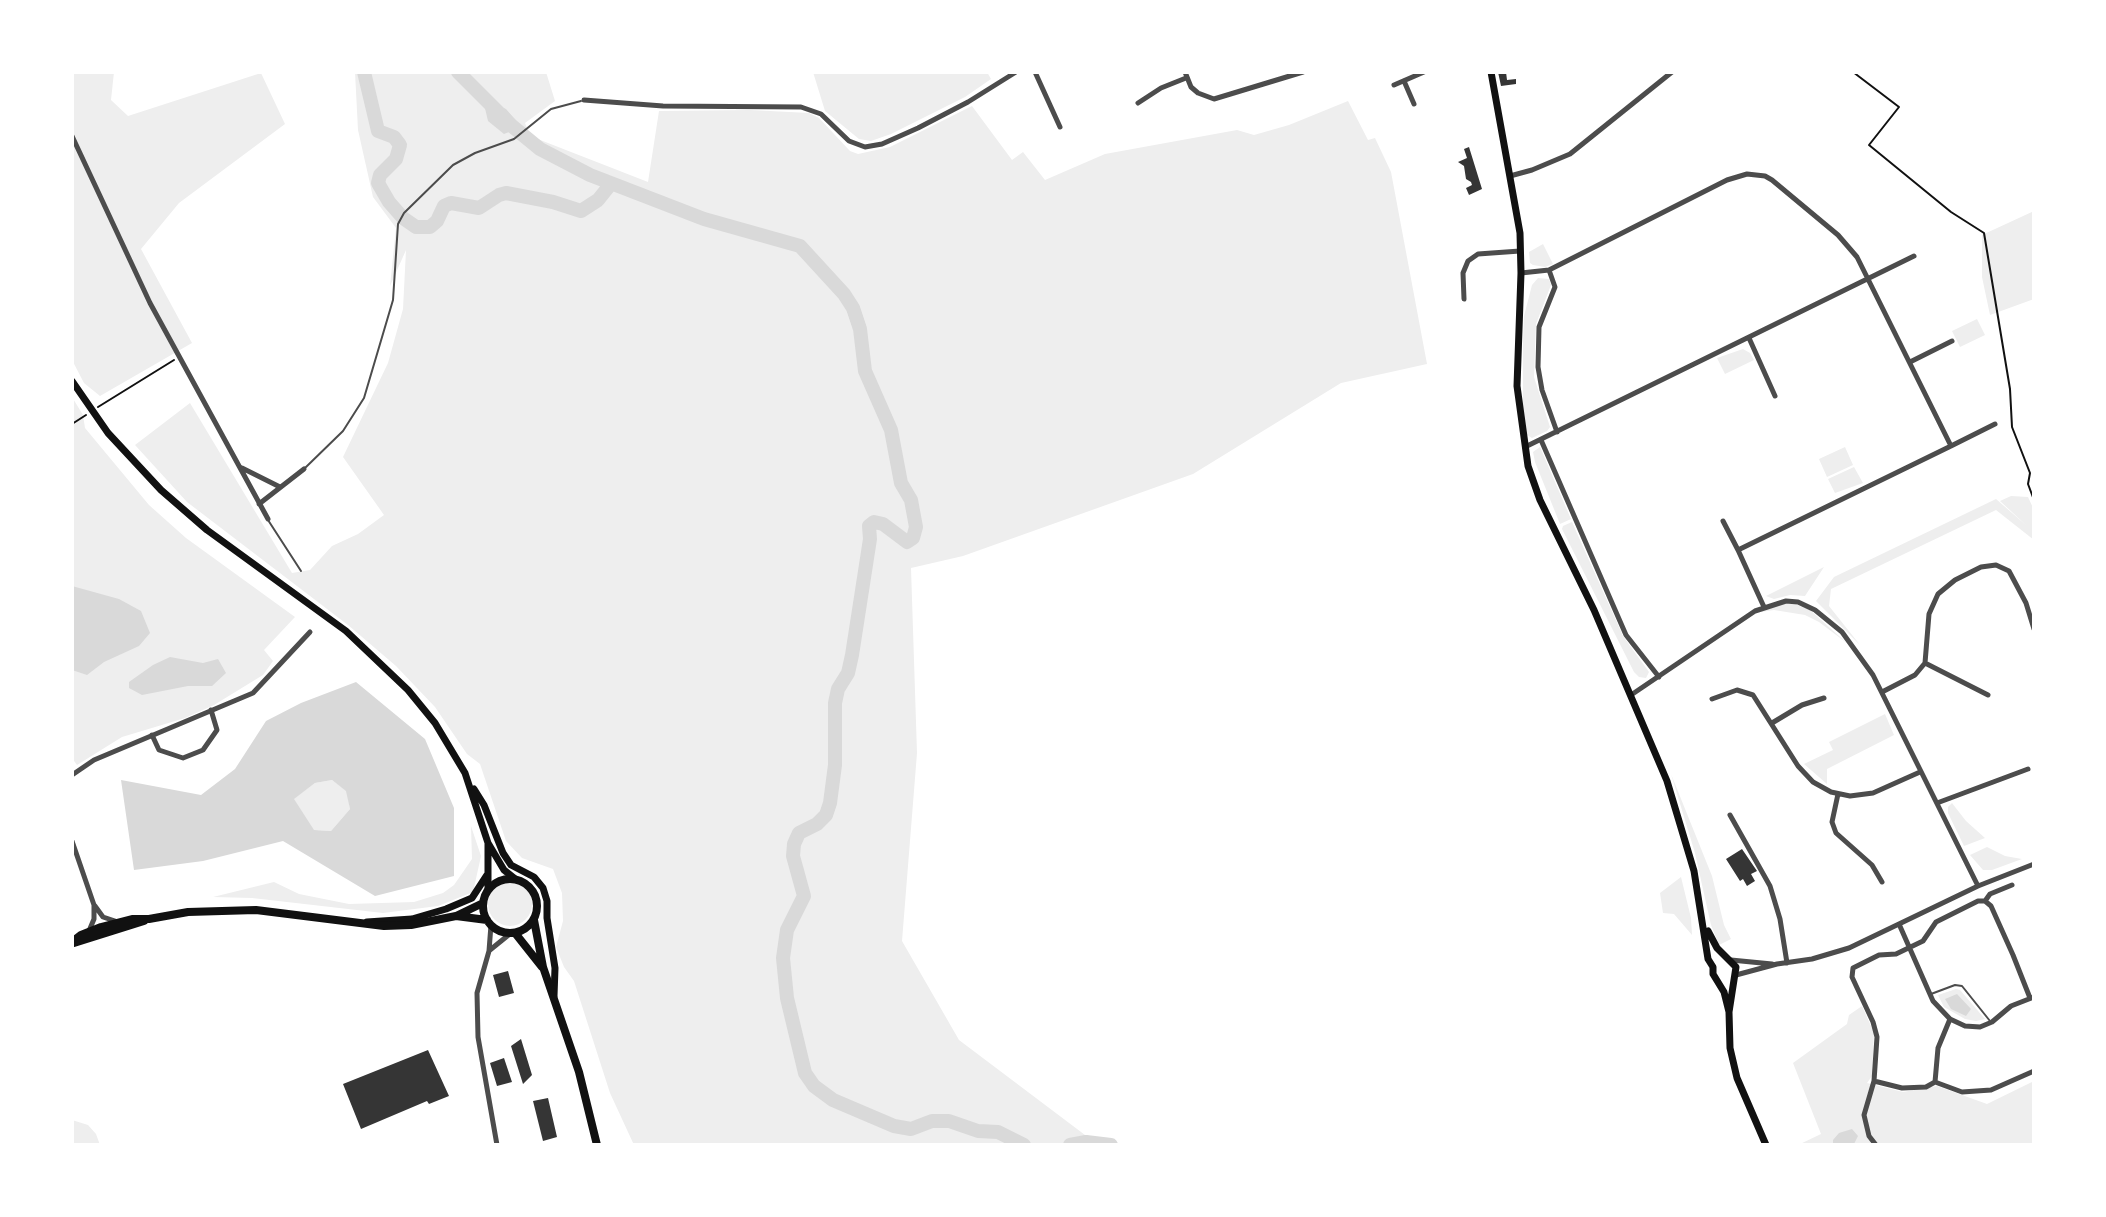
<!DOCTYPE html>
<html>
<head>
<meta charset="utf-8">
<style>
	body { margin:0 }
	#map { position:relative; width:2106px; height:1217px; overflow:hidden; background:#fff; font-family:"Fira Sans",sans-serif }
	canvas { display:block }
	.frame { position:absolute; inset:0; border:74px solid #fff; pointer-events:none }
</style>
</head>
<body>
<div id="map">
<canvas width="2106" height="1217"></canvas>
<div class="frame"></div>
</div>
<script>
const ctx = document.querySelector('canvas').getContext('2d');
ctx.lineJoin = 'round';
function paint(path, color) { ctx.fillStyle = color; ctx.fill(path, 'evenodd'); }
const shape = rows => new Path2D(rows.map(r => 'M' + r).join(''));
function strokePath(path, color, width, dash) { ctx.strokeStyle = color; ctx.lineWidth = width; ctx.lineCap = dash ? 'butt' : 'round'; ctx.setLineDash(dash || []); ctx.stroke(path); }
paint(shape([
	[72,72,114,72,111,100,128,116,261,73,285,124,179,203,141,249,192,343,100,396,84,383,72,360],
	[355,72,546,72,555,101,525,123,530,136,648,182,659,111,750,110,809,113,819,118,850,151,858,154,890,147,972,106,1012,160,1023,152,1045,180,1105,154,1237,130,1254,135,1289,125,1348,101,1368,140,1375,138,1391,172,1427,364,1341,383,1193,474,963,556,911,568,917,753,902,941,959,1040,1085,1135,1127,1145,634,1145,610,1093,574,981,564,967,556,947,563,921,562,893,553,869,522,858,506,841,480,764,467,754,435,707,396,666,348,625,187,502,135,445,190,403,292,573,310,570,332,546,358,534,384,515,343,457,388,363,403,309,406,250,390,286,396,228,373,197,358,130],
	[813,72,987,72,991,79,965,97,891,134,871,141,859,139,825,111],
	[2034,211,2034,299,1990,315,1982,277,1982,235],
	[1543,244,1553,264,1545,267,1533,265,1530,263,1529,252],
	[1538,278,1549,279,1551,285,1536,324,1534,377,1550,427,1547,431,1532,438,1527,435,1523,405,1523,343,1524,316,1532,285],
	[1977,319,1985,335,1960,347,1952,331],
	[1743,349,1750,353,1754,360,1725,374,1717,358],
	[72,397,83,415,85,428,149,505,186,538,295,617,264,650,273,661,263,675,214,705,185,718,122,737,77,765,72,758],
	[1540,447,1571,519,1560,524,1535,462,1533,452],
	[1845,447,1853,465,1827,477,1819,459],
	[1854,467,1863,483,1835,493,1828,479],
	[2011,496,2028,497,2034,510,2034,540,1996,510,1831,589,1829,606,1860,645,1816,601,1834,577,1996,499,2027,526,2000,501],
	[1572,522,1623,636,1649,672,1646,678,1639,677,1634,672,1562,529,1563,526],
	[1824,567,1805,596,1790,595,1774,599,1766,596],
	[1793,603,1810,610,1848,644,1819,622,1805,615,1774,610,1754,613,1775,605],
	[1885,714,1894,735,1827,769,1827,784,1804,764,1833,750,1829,742],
	[1671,774,1712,876,1724,925,1731,939,1719,945,1711,925,1695,853],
	[332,780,347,791,350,809,331,831,313,830,293,799,315,783],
	[1952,803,1966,821,1985,838,1964,846,1948,813,1948,807],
	[471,826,481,856,473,892,438,906,383,913,252,898,213,897,274,882,299,894,349,904,414,902,443,893,454,885,472,859],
	[1987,847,2005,856,2022,859,1992,870,1983,870,1970,855],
	[1681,877,1691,918,1692,935,1674,914,1663,913,1660,893],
	'488 904a22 22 0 1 1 44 0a22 22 0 1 1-44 0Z',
	[1956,989,1960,990,1985,1019,1976,1021,1965,1019,1944,1007,1938,995],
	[1862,1006,1874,1033,1872,1076,1867,1083,1903,1092,1937,1086,1987,1104,2034,1081,2034,1145,1798,1145,1821,1134,1793,1063,1847,1024,1849,1015],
	[72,1120,88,1125,96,1134,100,1145,72,1145]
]), '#eee');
paint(shape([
	[488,97,496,105,506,109,517,122,509,132,504,134,488,121,484,104],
	[72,586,119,599,141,611,150,633,139,646,104,662,87,675,72,670],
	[170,657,203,663,218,659,226,673,212,686,188,686,142,695,129,688,129,682,153,665],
	[356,682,425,739,454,808,454,876,375,896,283,841,203,861,134,870,121,780,201,795,235,769,266,721,301,703],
	[332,780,346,791,350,809,331,831,314,830,294,799,315,783],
	[1957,994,1971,1009,1966,1016,1951,1009,1945,999],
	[1852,1129,1858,1136,1854,1144,1833,1145,1833,1140,1839,1133]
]), '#d9d9d9');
strokePath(shape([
	[364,72,378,131,394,137,400,145,396,159,380,175,378,183,389,202,403,218,416,227,430,227,437,221,444,206,451,203,479,208,499,195,506,193,553,202,581,211,598,200,610,185],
	[458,72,512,126,540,149,590,175,704,219,800,246,844,294,853,308,860,329,865,371,891,430,901,483,911,500,916,527,913,538,907,542,883,524,874,522,869,526,870,539,852,655,848,673,838,689,835,703,835,765,830,803,826,815,817,824,799,833,794,844,793,856,804,896,787,930,783,958,787,998,805,1073,814,1086,833,1100,894,1126,911,1129,932,1121,949,1121,978,1131,998,1132,1024,1145],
	[1070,1145,1086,1142,1111,1145]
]), '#d9d9d9', 14);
paint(shape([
	[1498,72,1506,72,1507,80,1516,79,1516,84,1501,86],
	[1469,147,1482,189,1469,195,1466,188,1472,185,1471,182,1466,179,1464,166,1458,162,1467,158,1464,149],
	[1742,849,1757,871,1751,874,1755,881,1747,886,1743,879,1740,881,1726,859],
	[508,971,514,993,499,997,493,975],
	[521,1039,532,1075,523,1084,511,1046],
	[428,1050,449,1096,429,1104,427,1101,361,1129,343,1084],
	[504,1058,512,1082,497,1086,490,1063],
	[548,1098,557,1137,543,1141,533,1101]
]), '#353535');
strokePath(shape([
	[1853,72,1899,107,1869,145,1951,212,1984,233,2010,389,2012,427,2030,473,2028,484,2034,500],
	[98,407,174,360],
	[72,424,86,415]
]), '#111', 2);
strokePath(shape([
	[305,468,343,431,364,398,393,300,398,224,404,213,453,165,475,153,514,139,551,109,581,101],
	[268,520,301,571],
	[1931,994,1955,985,1962,986,1990,1021]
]), '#4c4c4c', 2);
strokePath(shape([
	[1035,72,1060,127],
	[1185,72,1191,87,1198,93,1214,99,1303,72],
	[1404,81,1414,104],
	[1394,85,1424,72],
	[584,100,663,106,801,107,821,114,849,141,865,147,882,144,918,128,968,102,1016,72],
	[1138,103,1161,88,1186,78],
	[72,136,150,303,268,519],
	[1510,176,1532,170,1570,154,1672,72],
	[1549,270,1555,287,1539,327,1538,367,1542,390,1557,432],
	[1521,273,1549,270,1727,180,1747,174,1765,176,1772,180,1838,235,1857,257,1951,446,1738,550,1764,607],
	[1464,299,1463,273,1468,261,1478,254,1520,251],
	[1749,338,1775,396],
	[1910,362,1952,341],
	[1541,440,1626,635,1659,677],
	[1951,446,1995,424],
	[1525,447,1914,256],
	[242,468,280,487],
	[259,504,304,469],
	[1723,521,1738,550],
	[1925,663,1988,695],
	[1882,692,1915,675,1925,663,1929,614,1938,594,1955,580,1981,567,1996,565,2009,571,2026,603,2034,629],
	[1631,695,1755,611,1786,601,1798,602,1815,610,1842,632,1873,675,1978,886],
	[1712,699,1737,690,1753,695,1798,766,1813,782,1831,792,1850,796,1873,793,1920,772],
	[1772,723,1802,705,1824,698],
	[152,735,159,750,183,758,203,750,217,730,211,710],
	[72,775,94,760,253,693,310,632],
	[1838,794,1832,822,1836,833,1872,865,1882,882],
	[1937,803,2028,769],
	[1730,815,1770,886,1780,919,1787,963],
	[72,841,94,905,94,919,89,931],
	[1985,901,1990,894,2012,885],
	[95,906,103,917,115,921],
	[1899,924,1933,1001,1950,1019,1965,1026,1980,1027,1992,1022,2011,1006,2034,997],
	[491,925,489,951,477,993,478,1037,497,1145],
	[490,950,511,933],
	[1731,960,1772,964],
	[1736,975,1777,964,1812,959,1849,948,1978,886,2034,864],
	[1874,1081,1902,1088,1926,1087,1935,1082,1962,1092,1991,1090,2034,1071],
	[1935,1082,1938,1048,1950,1019],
	[1876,1145,1869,1136,1864,1115,1874,1081,1877,1037,1873,1022,1852,977,1853,968,1879,955,1896,954,1923,941,1936,922,1978,901,1985,901,1991,906,2013,955,2030,998]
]), '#4c4c4c', 5);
strokePath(shape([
	[1491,72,1520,233,1521,273,1517,386,1528,466,1540,500,1594,610,1667,781,1694,871,1708,959,1713,967,1713,974,1724,992,1729,1012],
	[1708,931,1717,948,1736,967,1729,1012,1730,1048,1737,1078,1766,1145]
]), '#111', 7);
strokePath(shape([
	[72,381,108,433,161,490,207,530,346,631,408,690,435,723,465,773,488,843,504,870,514,878],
	[474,789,484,805,503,853,511,865,534,877,543,888,547,901,547,918,555,968,554,996],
	[488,844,488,889],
	[367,922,412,919,446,909,472,898,487,875]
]), '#111', 7);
strokePath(shape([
	'483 906a27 27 0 1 1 54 0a27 27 0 1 1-54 0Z',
	[456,916,487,920],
	[534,920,543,967,579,1072,597,1145],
	[515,933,542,967],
	[72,942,81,935,101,927,132,919,149,919,188,912,256,910,384,926,411,925,456,916,483,903],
	[74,943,144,921]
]), '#111', 8);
</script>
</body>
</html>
